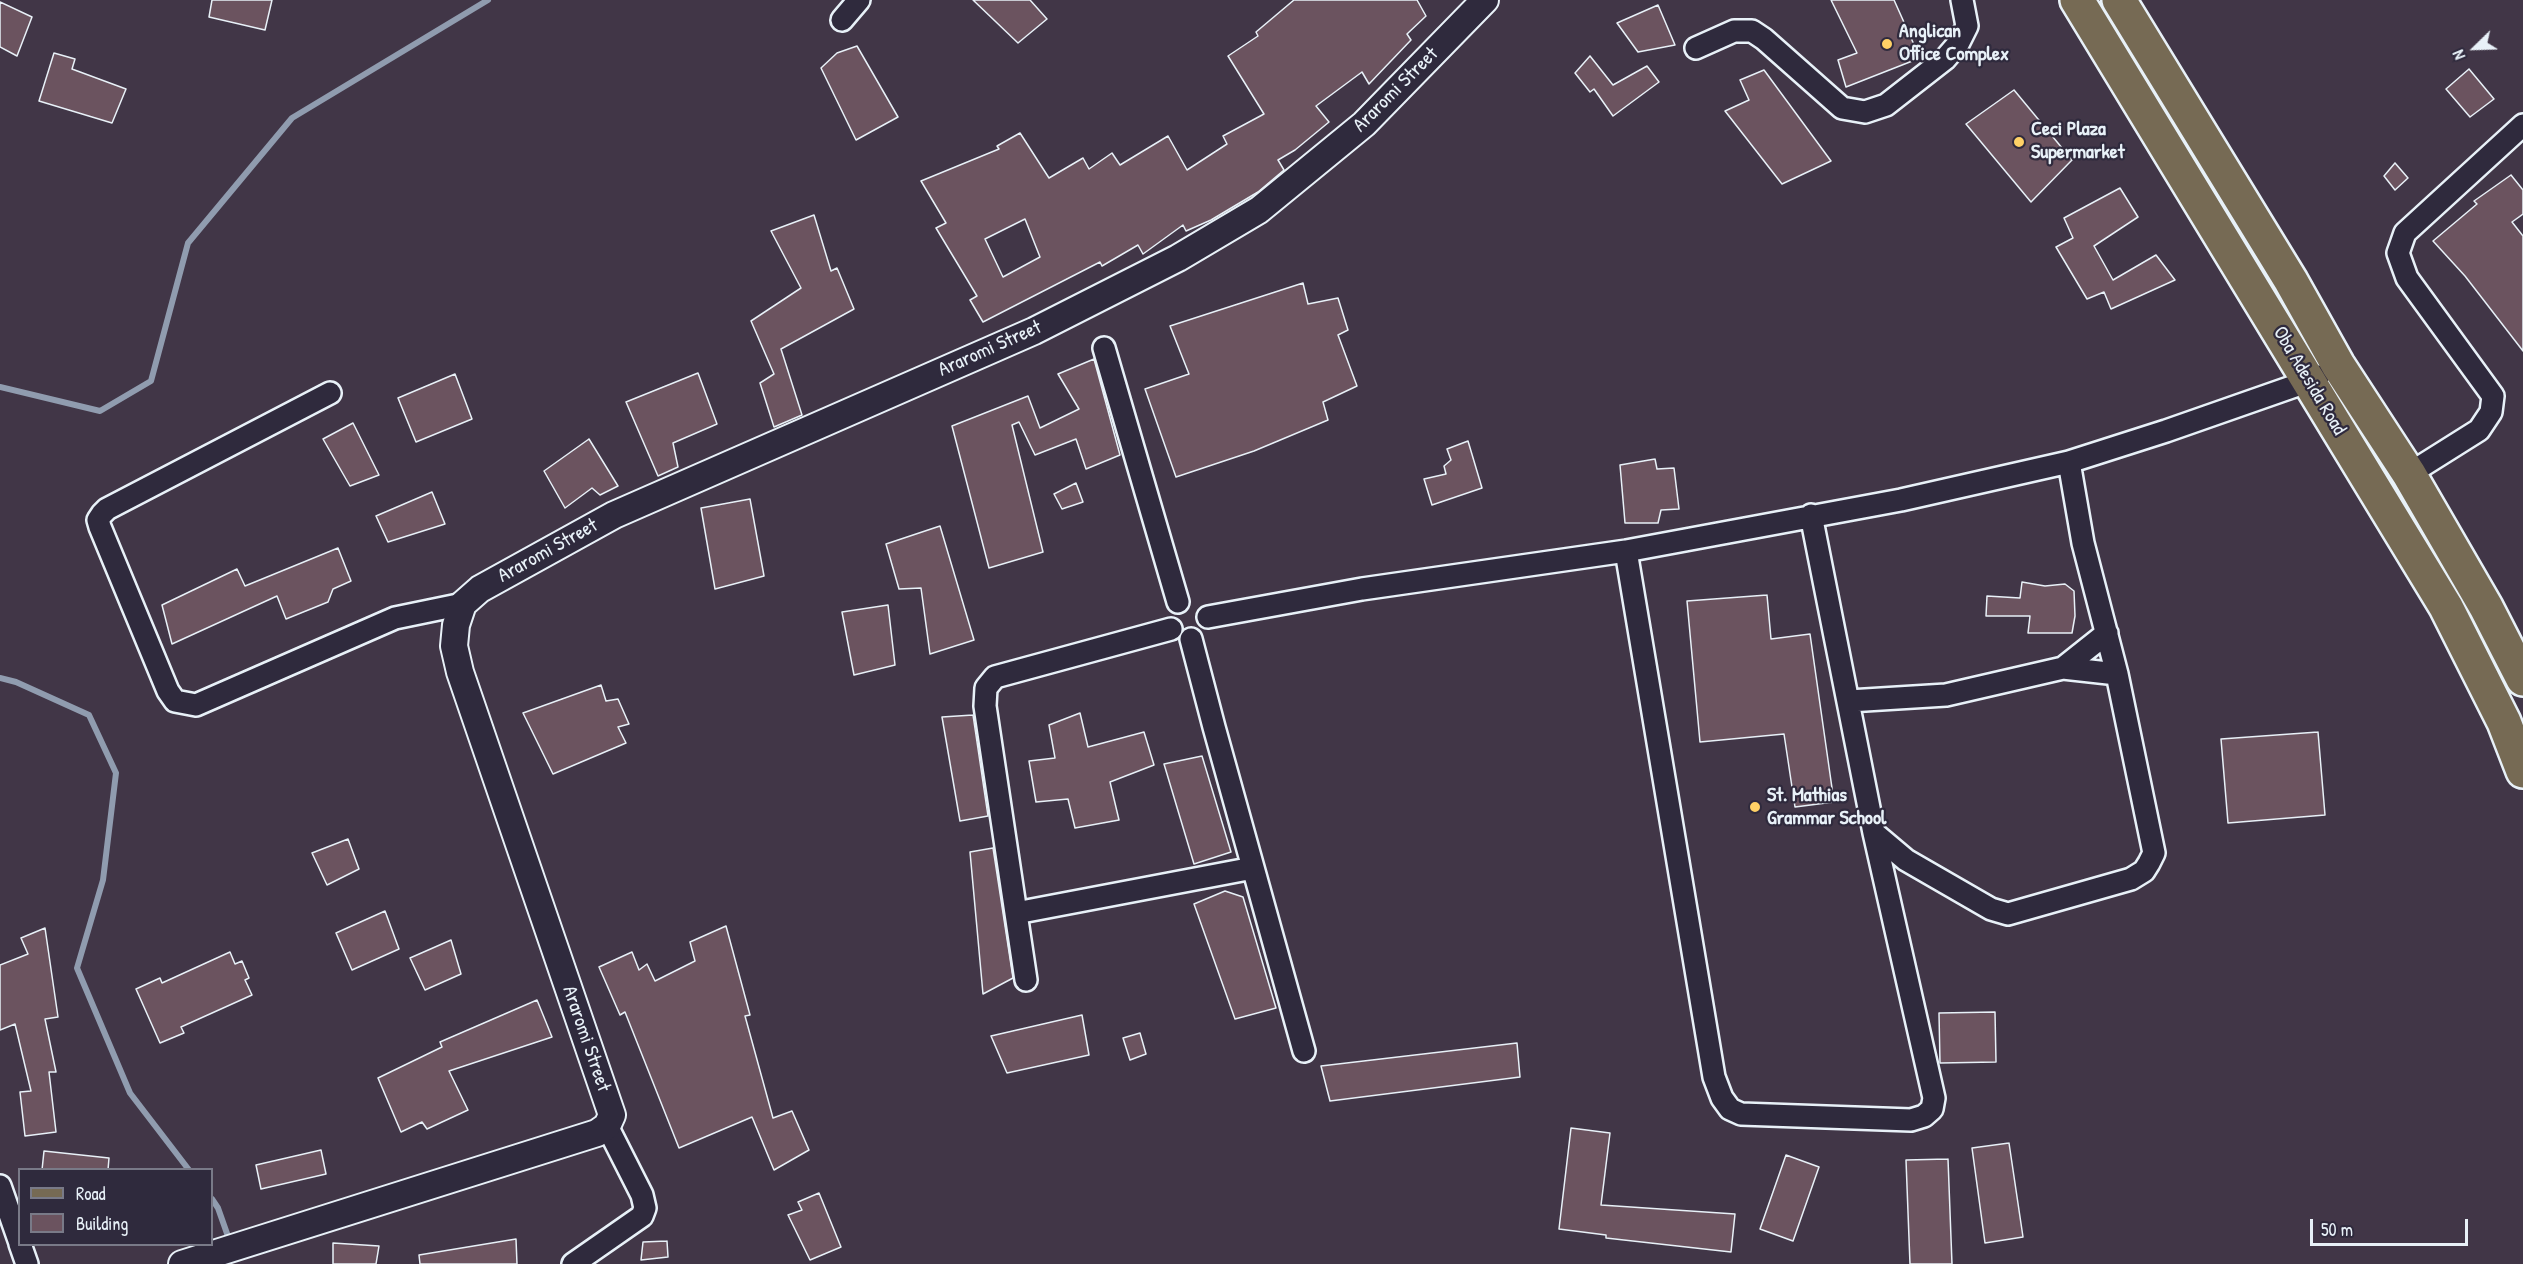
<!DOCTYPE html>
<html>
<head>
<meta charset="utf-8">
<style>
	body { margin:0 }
	#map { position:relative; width:2523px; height:1264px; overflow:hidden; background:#413647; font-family:"Patrick Hand",sans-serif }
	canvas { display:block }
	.legend { position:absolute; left:18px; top:1168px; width:195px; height:78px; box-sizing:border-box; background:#2f2a3d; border:2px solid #797a88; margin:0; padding:8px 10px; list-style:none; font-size:18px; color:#e8f1f8 }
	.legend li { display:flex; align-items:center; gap:12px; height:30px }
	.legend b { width:30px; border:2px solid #797a88 }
	.north { position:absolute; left:2445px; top:18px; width:60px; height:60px; -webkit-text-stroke:4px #2f2a3d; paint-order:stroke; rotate:247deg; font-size:16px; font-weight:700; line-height:24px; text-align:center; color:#e8f1f8 }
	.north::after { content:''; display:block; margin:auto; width:21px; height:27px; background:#e8f1f8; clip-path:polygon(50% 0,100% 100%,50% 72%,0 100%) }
	.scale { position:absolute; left:2310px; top:1219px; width:158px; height:27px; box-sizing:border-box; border:3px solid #e8f1f8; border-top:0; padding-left:8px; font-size:18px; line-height:21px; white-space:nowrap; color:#e8f1f8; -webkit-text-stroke:4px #2f2a3d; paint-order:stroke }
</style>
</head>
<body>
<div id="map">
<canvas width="2523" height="1264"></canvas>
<ul class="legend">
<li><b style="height:8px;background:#766a54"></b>Road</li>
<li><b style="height:16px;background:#6b535f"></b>Building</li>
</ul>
<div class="north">N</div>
<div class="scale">50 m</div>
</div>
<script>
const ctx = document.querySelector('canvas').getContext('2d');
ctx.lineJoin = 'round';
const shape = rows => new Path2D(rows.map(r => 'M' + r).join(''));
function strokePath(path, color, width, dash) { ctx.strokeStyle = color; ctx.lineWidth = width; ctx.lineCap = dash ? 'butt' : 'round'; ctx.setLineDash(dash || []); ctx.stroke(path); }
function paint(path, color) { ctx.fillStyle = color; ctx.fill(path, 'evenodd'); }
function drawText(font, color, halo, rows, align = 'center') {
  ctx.font = font + ' "Patrick Hand",sans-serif'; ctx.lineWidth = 4.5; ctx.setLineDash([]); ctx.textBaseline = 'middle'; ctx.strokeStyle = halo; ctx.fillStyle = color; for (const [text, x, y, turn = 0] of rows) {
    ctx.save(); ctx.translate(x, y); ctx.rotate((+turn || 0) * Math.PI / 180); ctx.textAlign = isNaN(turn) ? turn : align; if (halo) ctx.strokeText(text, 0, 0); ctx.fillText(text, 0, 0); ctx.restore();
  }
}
strokePath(shape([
	[0,387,100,411,151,381,188,243,292,118,488,0],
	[0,678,16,682,89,715,116,773,103,880,77,968,130,1093,189,1170],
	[212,1199,218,1208,230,1242]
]), '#909caf', 6);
const building = shape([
	[212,0,272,0,265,30,209,17,212,0],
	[973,0,1030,0,1047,19,1018,43,973,0],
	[1294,0,1417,0,1426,16,1407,34,1411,40,1369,84,1362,72,1316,106,1329,122,1295,150,1278,160,1284,170,1258,192,1211,220,1186,231,1183,225,1143,254,1138,245,1102,266,1100,262,983,322,970,300,977,296,936,228,946,223,921,181,999,149,997,146,1020,133,1049,178,1083,158,1089,169,1112,153,1120,165,1168,136,1187,170,1227,144,1223,136,1264,114,1228,56,1258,36,1256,32,1294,0],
	[1025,219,1040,257,1003,277,985,239,1025,219],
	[1831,0,1894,0,1920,58,1846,87,1838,60,1857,53,1831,0],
	[0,2,32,17,17,56,0,47,0,2],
	[1658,5,1675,45,1638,52,1617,23,1658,5],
	[857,46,898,117,856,140,821,68,837,53,857,46],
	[54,53,75,59,72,69,126,89,112,123,39,101,54,53],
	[1590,56,1613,85,1647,66,1659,82,1613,116,1594,89,1590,92,1575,73,1590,56],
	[2469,69,2494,99,2470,117,2446,89,2469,69],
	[1764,70,1831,161,1782,184,1725,111,1749,100,1740,80,1764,70],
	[2014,90,2072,160,2031,202,1966,124,2014,90],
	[2395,163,2408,178,2395,190,2384,176,2395,163],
	[2511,175,2523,190,2523,214,2512,222,2523,236,2523,351,2465,276,2433,241,2477,204,2474,201,2511,175],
	[2120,188,2138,217,2094,246,2113,280,2156,255,2175,280,2111,309,2104,292,2087,299,2056,247,2073,238,2064,218,2120,188],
	[814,215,831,271,837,268,854,309,781,349,802,415,774,427,760,383,774,374,751,321,801,288,771,231,814,215],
	[1303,283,1308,304,1338,298,1348,330,1338,335,1357,386,1323,402,1328,420,1254,451,1176,477,1145,389,1189,374,1170,326,1303,283],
	[1094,359,1120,455,1086,469,1076,439,1035,455,1019,422,1012,425,1043,552,989,568,952,426,1028,396,1040,428,1079,409,1058,374,1094,359],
	[698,373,717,424,673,443,678,467,658,476,626,402,698,373],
	[455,374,472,419,416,442,398,398,455,374],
	[353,423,379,475,350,486,323,439,353,423],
	[589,439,618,486,600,495,592,488,565,508,544,471,589,439],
	[1468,441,1482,488,1432,505,1424,479,1446,474,1444,466,1451,460,1447,449,1468,441],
	[1655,459,1657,469,1674,468,1679,509,1661,510,1658,523,1625,523,1620,465,1655,459],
	[1076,483,1083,502,1062,509,1054,494,1076,483],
	[432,492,445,524,388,542,376,516,432,492],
	[750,499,764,576,715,589,701,508,750,499],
	[940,526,974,640,930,654,921,588,899,589,886,544,940,526],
	[338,548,351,581,333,589,328,602,286,619,277,596,172,644,162,605,237,569,245,586,338,548],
	[2022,582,2045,586,2065,584,2074,591,2075,616,2072,633,2028,633,2030,616,1986,616,1987,596,2020,598,2022,582],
	[1767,595,1771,639,1810,634,1834,802,1795,807,1784,734,1700,742,1687,601,1767,595],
	[888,605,895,665,854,675,842,612,888,605],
	[601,685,606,701,618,699,629,724,618,727,626,743,553,774,523,713,601,685],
	[1080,713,1088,747,1144,732,1154,765,1110,782,1119,820,1075,828,1068,799,1036,802,1029,761,1055,758,1049,725,1080,713],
	[973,715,988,816,960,821,942,717,973,715],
	[2318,732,2325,815,2228,823,2221,739,2318,732],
	[1202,756,1231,852,1194,864,1164,764,1202,756],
	[348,839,359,869,327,885,312,853,348,839],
	[993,848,1013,978,983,994,970,852,993,848],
	[1225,891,1243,897,1276,1008,1235,1019,1194,904,1225,891],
	[385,911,399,949,352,970,336,933,385,911],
	[726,926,750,1015,745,1016,773,1118,792,1111,809,1150,774,1170,752,1117,679,1148,625,1012,620,1015,599,967,632,952,639,970,647,964,655,981,695,961,690,942,726,926],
	[45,928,58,1017,45,1019,56,1072,49,1072,56,1132,25,1136,20,1092,31,1091,15,1024,0,1030,0,965,28,954,21,938,45,928],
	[451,940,461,974,425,990,410,958,451,940],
	[230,952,235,964,242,961,249,978,245,980,252,995,181,1027,184,1033,160,1043,136,989,160,978,162,983,230,952],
	[537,1000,552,1037,449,1071,468,1110,427,1129,422,1122,401,1132,378,1078,442,1047,440,1042,537,1000],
	[1995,1012,1996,1062,1940,1063,1939,1013,1995,1012],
	[1082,1015,1089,1055,1007,1073,991,1036,1082,1015],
	[1140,1033,1146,1054,1130,1060,1123,1038,1140,1033],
	[1517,1043,1520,1077,1330,1101,1321,1066,1517,1043],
	[1571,1128,1610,1133,1601,1205,1735,1214,1731,1252,1606,1238,1606,1235,1559,1229,1571,1128],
	[2009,1143,2023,1237,1985,1243,1972,1148,2009,1143],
	[321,1150,326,1174,261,1189,256,1165,321,1150],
	[44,1151,109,1158,108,1170,42,1170,44,1151],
	[1786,1155,1819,1167,1793,1241,1760,1229,1786,1155],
	[1948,1159,1952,1264,1910,1264,1906,1160,1948,1159],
	[819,1193,841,1247,810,1260,788,1215,802,1210,798,1202,819,1193],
	[516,1239,517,1264,420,1264,419,1255,516,1239],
	[667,1241,668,1257,641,1260,643,1242,667,1241],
	[333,1243,379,1246,376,1264,333,1264,333,1243]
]);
paint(building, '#6b535f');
strokePath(building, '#e8f1f8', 1.5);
const minor = shape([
	[842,20,859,0],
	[1696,48,1734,31,1752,31,1764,39,1842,108,1865,112,1886,105,1945,59,1958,44,1967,26,1962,0],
	[1104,348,1178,602],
	[330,393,107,509,102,514,98,520,100,527,168,691,175,701,196,705,395,618,463,604],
	[2409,474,2479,430,2491,412,2493,396,2407,278,2398,253,2405,233,2523,125],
	[1626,551,1714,1077,1722,1098,1730,1109,1741,1114,1911,1120,1924,1116,1932,1109,1934,1098,1874,833,1811,515],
	[1208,617,1362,589,1626,551,1901,500,2069,462,2166,431,2309,381,2319,376],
	[1191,639,1214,727,1304,1051],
	[2063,668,2107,633],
	[1849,701,1946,695,2063,668,2117,674],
	[1874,833,1906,860,1991,909,2008,914,2131,879,2144,871,2149,863,2154,853,2117,674,2083,543,2069,462],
	[1016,913,1253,868],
	[1026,980,985,706,986,688,995,677,1171,629],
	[0,1186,20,1243],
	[20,1244,27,1264],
	[573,1264,642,1216,645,1208,642,1195,607,1126]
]);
const tertiary = shape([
	[182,1264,597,1133,607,1126,612,1115,460,672,454,646,456,625,463,604,480,589,614,515,1034,331,1178,258,1259,210,1364,124,1485,0]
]);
const primary = shape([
	[2077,0,2446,607,2504,722,2523,771],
	[2119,0,2291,281,2338,365,2409,474,2486,607,2523,679]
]);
strokePath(minor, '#e8f1f8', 26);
strokePath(tertiary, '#e8f1f8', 30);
strokePath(primary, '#e8f1f8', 38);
strokePath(minor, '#2f2a3d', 21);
strokePath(tertiary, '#2f2a3d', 26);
strokePath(primary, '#766a54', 33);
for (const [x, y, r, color] of [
	[1887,44,6,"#ffd166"],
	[2019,142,6,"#ffd166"],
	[1755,807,6,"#ffd166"]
]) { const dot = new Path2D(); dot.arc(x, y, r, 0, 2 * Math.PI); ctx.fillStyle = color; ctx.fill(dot); strokePath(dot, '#2f2a3d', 2); }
drawText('bold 20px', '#e8f1f8', '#2f2a3d', [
	["Anglican",1899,32],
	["Office Complex",1899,55],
	["Ceci Plaza",2031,130],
	["Supermarket",2031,153],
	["St. Mathias",1767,796],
	["Grammar School",1767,819]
], 'left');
drawText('20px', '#e8f1f8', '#2f2a3d', [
	["Araromi Street",1396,90,-45],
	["Araromi Street",990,349,-24],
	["Oba Adesida Road",2309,381,59],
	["Araromi Street",548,551,-29],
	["Araromi Street",586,1039,71]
]);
</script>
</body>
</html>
